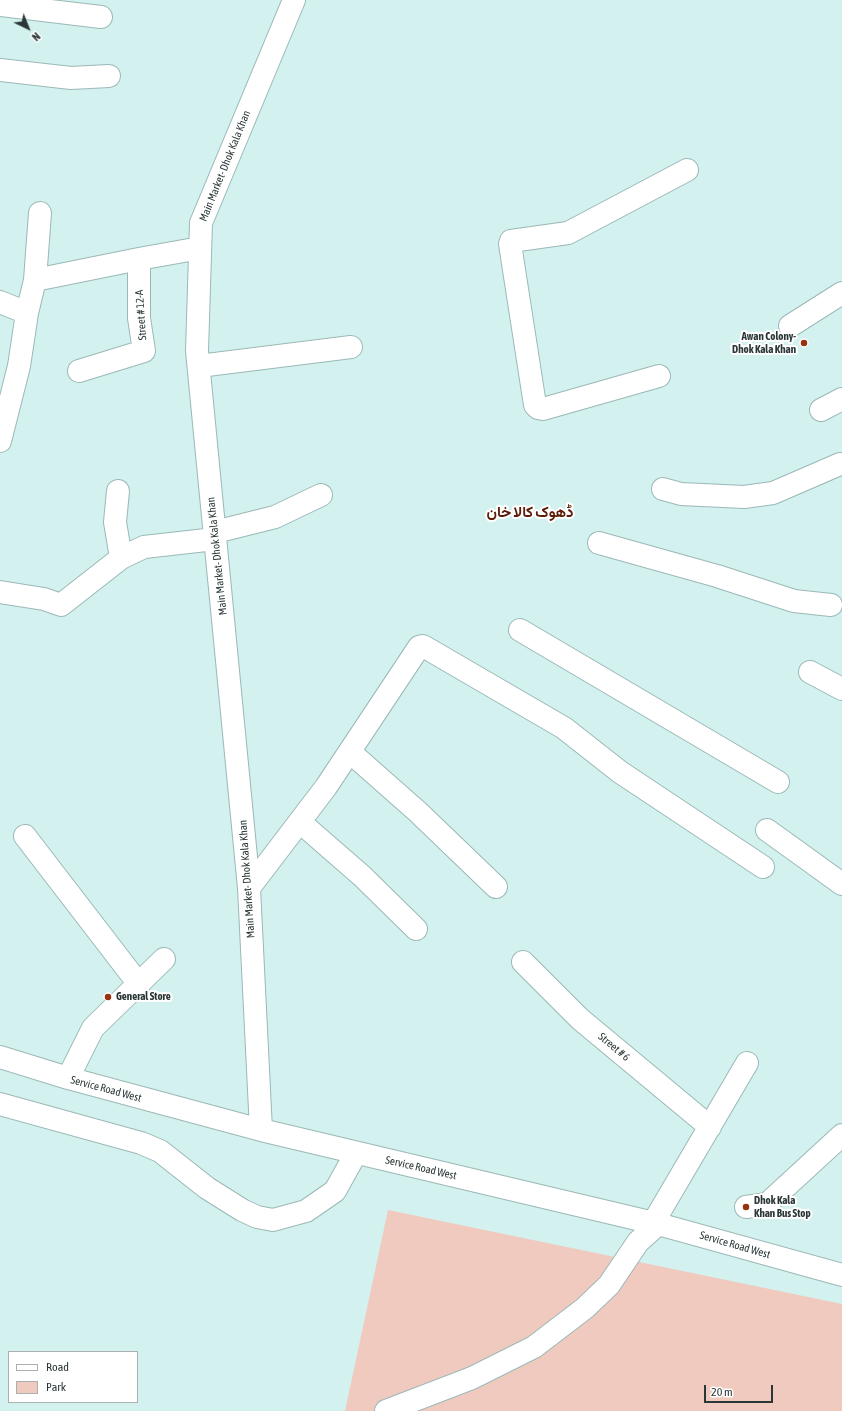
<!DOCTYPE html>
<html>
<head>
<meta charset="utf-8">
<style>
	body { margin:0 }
	#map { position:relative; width:842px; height:1411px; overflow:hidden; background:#d2f1ef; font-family:"Asap Condensed",sans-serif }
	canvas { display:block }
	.legend { position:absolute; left:8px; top:1351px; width:130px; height:52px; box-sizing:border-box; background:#fff; border:1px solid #aaafaf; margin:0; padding:5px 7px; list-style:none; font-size:12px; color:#2b3737 }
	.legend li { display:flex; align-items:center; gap:8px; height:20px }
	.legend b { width:20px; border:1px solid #aaafaf }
	.north { position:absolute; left:8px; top:8px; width:40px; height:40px; -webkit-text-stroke:3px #fff; paint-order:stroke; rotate:137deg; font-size:11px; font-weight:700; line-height:16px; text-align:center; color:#2b3737 }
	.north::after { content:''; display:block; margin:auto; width:14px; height:18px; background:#2b3737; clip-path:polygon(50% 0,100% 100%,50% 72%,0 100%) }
	.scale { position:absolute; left:704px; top:1385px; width:69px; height:18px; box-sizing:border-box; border:2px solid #2b3737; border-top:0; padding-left:5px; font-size:12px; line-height:14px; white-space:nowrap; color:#2b3737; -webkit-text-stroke:3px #fff; paint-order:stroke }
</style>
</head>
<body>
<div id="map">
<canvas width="842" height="1411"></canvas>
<ul class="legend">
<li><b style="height:5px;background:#fff"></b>Road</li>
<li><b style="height:11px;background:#f1cabf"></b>Park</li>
</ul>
<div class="north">N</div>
<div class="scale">20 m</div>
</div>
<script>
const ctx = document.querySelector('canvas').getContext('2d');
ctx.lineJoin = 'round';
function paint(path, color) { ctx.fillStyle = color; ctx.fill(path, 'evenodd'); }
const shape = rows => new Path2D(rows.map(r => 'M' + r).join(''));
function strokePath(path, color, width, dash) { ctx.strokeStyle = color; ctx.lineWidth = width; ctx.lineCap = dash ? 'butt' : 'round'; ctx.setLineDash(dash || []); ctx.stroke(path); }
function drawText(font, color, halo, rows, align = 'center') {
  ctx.font = font + ' "Asap Condensed",Vazirmatn,sans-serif'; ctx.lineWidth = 4; ctx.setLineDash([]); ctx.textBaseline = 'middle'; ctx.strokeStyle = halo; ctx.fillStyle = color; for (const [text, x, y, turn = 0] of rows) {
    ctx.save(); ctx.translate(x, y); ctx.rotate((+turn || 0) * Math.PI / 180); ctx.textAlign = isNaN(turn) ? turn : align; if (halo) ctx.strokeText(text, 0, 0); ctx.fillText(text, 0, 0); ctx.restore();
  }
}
paint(shape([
	[388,1210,842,1304,842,1411,345,1411]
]), '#f1cabf');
const minor = shape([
	[0,5,101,17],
	[0,70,71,78,109,76],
	[35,280,139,259,200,248],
	[0,302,27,313],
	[790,326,842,293],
	[199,366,351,347],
	[79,371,144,351,139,318,139,259],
	[659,376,543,409,538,408,535,405,510,244,511,241,568,233,687,170],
	[821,410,842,399],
	[0,441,19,366,27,313,35,280,40,213],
	[663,489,681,494,744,497,773,493,840,464],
	[118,491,115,522,121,558],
	[215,532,275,517,321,495],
	[599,543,717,576,794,601,831,605],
	[0,592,44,599,61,605,121,558,144,547,215,539],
	[520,630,778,782],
	[810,672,842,689],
	[350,752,418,812,496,887],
	[300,822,362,876,416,929],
	[767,830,842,884],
	[25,836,138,983],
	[249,888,326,787,419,647,423,646,564,728,620,772,763,867],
	[523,962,580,1019,710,1127],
	[0,1057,68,1078,261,1130,658,1224,842,1275],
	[68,1078,93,1028,164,959],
	[0,1104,141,1143,160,1151,207,1188,242,1210,257,1217,273,1220,306,1211,335,1191,356,1153],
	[261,1130,249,888,197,351,201,223,294,0],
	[746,1207,767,1204,842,1135],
	[653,1223,747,1063],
	[386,1411,472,1378,534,1347,585,1308,609,1285,638,1242,658,1224]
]);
strokePath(minor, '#9bb8b7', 24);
strokePath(minor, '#fff', 22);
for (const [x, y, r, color] of [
	[804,343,4,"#98310e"],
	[108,997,4,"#98310e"],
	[746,1207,4,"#98310e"]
]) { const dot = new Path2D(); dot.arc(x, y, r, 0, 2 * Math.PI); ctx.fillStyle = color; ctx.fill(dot); strokePath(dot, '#fff', 1.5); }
drawText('11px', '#2b3737', '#fff', [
	["Main Market- Dhok Kala Khan",225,166,-68],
	["Street # 12-A",141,315,-94],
	["Main Market- Dhok Kala Khan",217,556,-96],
	["Main Market- Dhok Kala Khan",247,879,-94],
	["Street # 6",614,1047,40],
	["Service Road West",106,1089,15],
	["Service Road West",421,1168,13],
	["Service Road West",735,1245,16]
]);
drawText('bold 11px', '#2b3737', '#fff', [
	["Awan Colony-",796,337,"right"],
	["Dhok Kala Khan",796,350,"right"],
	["General Store",116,997],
	["Dhok Kala",754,1201],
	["Khan Bus Stop",754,1214]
], 'left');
drawText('bold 15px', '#5c1b06', '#fff', [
	["ڈھوک کالا خان",530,512]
]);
</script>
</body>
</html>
